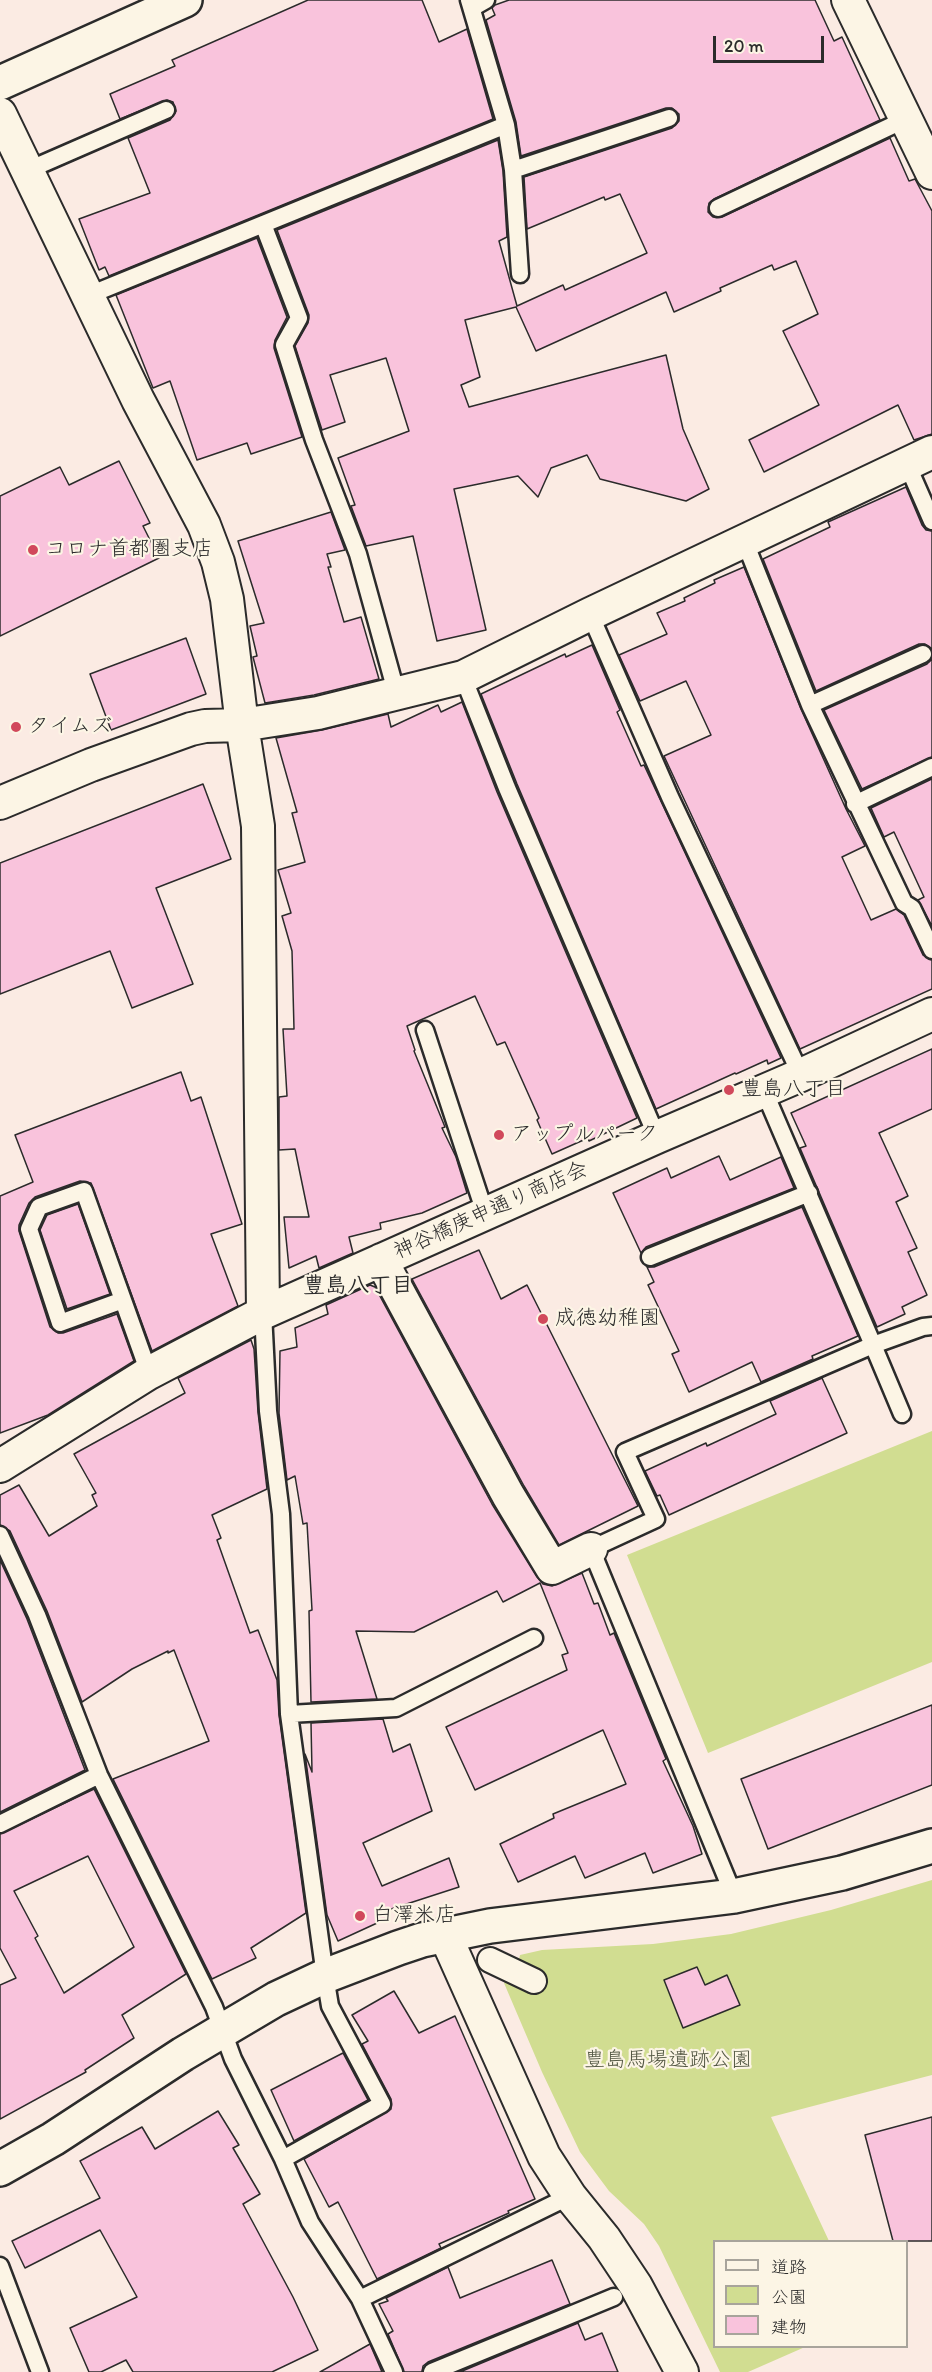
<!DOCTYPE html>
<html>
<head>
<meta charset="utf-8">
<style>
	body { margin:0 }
	#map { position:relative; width:932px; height:2372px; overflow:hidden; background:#fbebe3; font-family:Itim,"Klee One",sans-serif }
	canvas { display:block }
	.legend { position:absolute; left:713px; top:2240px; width:195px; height:108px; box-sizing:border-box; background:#fcf5e5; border:2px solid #a8a49b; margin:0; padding:8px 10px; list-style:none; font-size:18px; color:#2b2b2b }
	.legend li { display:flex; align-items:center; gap:12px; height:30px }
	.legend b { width:30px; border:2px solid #a8a49b }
	.scale { position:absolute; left:713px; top:36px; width:111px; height:27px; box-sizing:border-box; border:3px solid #2b2b2b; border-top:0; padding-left:8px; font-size:18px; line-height:21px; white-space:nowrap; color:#2b2b2b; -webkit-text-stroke:4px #fcf5e5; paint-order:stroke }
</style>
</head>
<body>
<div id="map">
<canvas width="932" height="2372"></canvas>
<ul class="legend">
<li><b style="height:8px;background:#fcf5e5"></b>道路</li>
<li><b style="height:16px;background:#d1dd91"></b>公園</li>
<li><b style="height:16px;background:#f9c3dc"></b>建物</li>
</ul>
<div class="scale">20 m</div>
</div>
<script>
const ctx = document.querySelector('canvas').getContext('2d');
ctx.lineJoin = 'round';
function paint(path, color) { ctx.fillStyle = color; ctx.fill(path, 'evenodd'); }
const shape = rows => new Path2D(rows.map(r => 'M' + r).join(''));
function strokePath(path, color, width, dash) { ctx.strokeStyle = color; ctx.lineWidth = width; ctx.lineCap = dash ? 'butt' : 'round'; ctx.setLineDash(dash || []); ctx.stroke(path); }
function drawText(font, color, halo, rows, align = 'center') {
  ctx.font = font + ' Itim,"Klee One",sans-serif'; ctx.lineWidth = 4.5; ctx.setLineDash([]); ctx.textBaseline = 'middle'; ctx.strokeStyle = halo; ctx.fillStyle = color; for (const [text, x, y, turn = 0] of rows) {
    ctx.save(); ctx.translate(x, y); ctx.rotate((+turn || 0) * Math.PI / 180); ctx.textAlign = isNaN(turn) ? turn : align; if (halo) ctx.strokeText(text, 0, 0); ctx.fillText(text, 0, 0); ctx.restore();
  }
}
paint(shape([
	[932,1431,932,1662,708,1753,627,1555],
	[932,1880,932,2075,771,2117,829,2241,714,2242,714,2346,805,2347,748,2372,720,2372,659,2246,644,2224,609,2191,580,2152,542,2072,504,1983,517,1969,520,1955,542,1950,653,1944,731,1934,831,1910]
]), '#d1dd91');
const building = shape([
	[308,0,422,0,439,42,467,29,493,119,109,276,105,267,99,270,79,219,150,193,128,138,170,120,176,111,173,102,167,100,120,119,110,94,175,66,172,60,308,0],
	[509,0,815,0,834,41,842,37,880,120,714,199,709,203,708,212,713,217,722,217,890,138,909,181,915,179,932,211,932,434,914,440,898,405,764,472,749,440,819,405,783,331,818,314,796,261,774,270,772,265,720,288,721,291,674,312,666,292,536,351,516,307,465,320,480,377,461,385,469,407,666,355,683,429,709,489,686,501,600,479,587,455,551,468,538,497,518,476,454,489,486,630,437,641,413,536,366,546,351,506,355,505,338,458,409,431,386,358,330,375,345,422,322,430,295,346,308,323,309,315,277,230,498,140,503,171,507,237,499,241,517,306,563,285,565,290,647,253,620,194,605,200,604,197,527,229,524,177,672,128,679,121,679,114,672,108,666,108,521,156,516,122,486,20,495,15,492,8,495,5,509,0],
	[257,238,287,317,275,340,274,348,302,437,251,454,247,443,197,460,170,381,153,388,116,295,257,238],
	[119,461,150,523,143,526,159,558,0,636,0,496,60,467,69,485,119,461],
	[906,487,922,525,926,530,932,531,932,649,925,644,919,644,816,691,763,559,830,527,828,522,906,487],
	[331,512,345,550,327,554,331,567,328,567,344,622,361,617,379,679,314,695,265,703,253,657,257,656,250,626,264,623,238,541,331,512],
	[744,567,801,709,846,809,865,846,842,857,871,920,896,909,904,915,923,955,932,960,932,989,800,1049,664,756,711,735,686,681,640,701,619,655,667,634,657,613,685,601,684,598,715,583,714,580,744,567],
	[186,638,206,694,111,730,90,674,186,638],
	[592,645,620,710,617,712,641,766,644,765,781,1058,768,1064,767,1060,736,1074,735,1073,656,1109,517,784,481,694,565,654,566,657,592,645],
	[932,659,932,757,862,789,824,710,927,664,932,659],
	[462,702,497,792,637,1118,589,1141,588,1138,552,1154,537,1120,539,1118,505,1042,497,1045,475,996,407,1026,415,1050,414,1051,445,1127,442,1128,456,1157,467,1193,422,1213,380,1223,381,1229,349,1237,353,1253,319,1268,316,1256,289,1268,284,1217,309,1217,295,1149,279,1150,279,1097,287,1096,283,1029,294,1029,292,951,282,916,291,913,278,870,305,862,292,813,297,812,276,738,322,730,388,714,391,727,438,705,441,712,462,702],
	[932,779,932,926,918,900,924,897,894,832,884,837,871,808,932,779],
	[203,784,231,859,156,888,193,984,132,1008,110,951,0,994,0,863,203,784],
	[932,1049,932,1109,879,1133,908,1196,896,1202,917,1248,908,1252,927,1295,902,1307,905,1314,877,1327,800,1148,806,1146,791,1113,932,1049],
	[181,1072,191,1101,201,1097,242,1224,211,1234,238,1306,152,1351,91,1183,80,1181,35,1197,29,1203,19,1225,19,1231,50,1327,58,1333,63,1333,117,1314,134,1361,48,1415,0,1433,0,1196,33,1182,15,1135,181,1072],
	[719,1156,730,1180,781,1157,794,1188,646,1247,641,1253,613,1193,667,1168,671,1178,719,1156],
	[78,1204,110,1294,67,1309,40,1230,47,1215,78,1204],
	[802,1207,858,1336,812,1356,813,1359,761,1382,752,1362,689,1392,672,1354,679,1351,648,1285,654,1282,647,1267,654,1267,802,1207],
	[479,1250,501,1299,527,1285,638,1506,559,1545,524,1486,412,1279,479,1250],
	[370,1285,375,1287,492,1504,537,1577,543,1584,552,1586,582,1573,594,1604,598,1603,610,1635,614,1633,666,1759,663,1761,693,1826,702,1854,653,1873,645,1853,585,1878,575,1856,518,1882,500,1844,554,1818,553,1814,626,1784,603,1730,475,1790,446,1727,567,1670,562,1655,568,1653,540,1583,503,1602,497,1591,414,1632,356,1631,377,1699,311,1702,309,1611,312,1610,307,1523,303,1524,295,1476,287,1480,279,1413,280,1351,297,1347,295,1328,328,1314,326,1305,370,1285],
	[251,1340,254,1349,258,1412,267,1489,212,1515,221,1538,217,1540,250,1633,258,1630,277,1680,279,1715,306,1913,251,1948,256,1958,212,1979,113,1779,209,1741,174,1650,168,1653,168,1651,132,1669,82,1702,47,1611,10,1531,0,1525,0,1495,19,1485,49,1536,97,1506,92,1495,96,1493,74,1454,185,1393,178,1378,251,1340],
	[822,1378,847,1433,669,1515,660,1495,657,1496,645,1471,706,1443,707,1446,776,1414,770,1401,822,1378],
	[0,1560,27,1619,85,1770,0,1812,0,1560],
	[932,1705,932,1785,768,1849,741,1779,932,1705],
	[383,1719,393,1752,410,1744,432,1811,363,1843,382,1886,449,1858,459,1887,385,1911,388,1918,338,1941,327,1915,305,1754,312,1772,311,1723,383,1719],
	[94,1789,186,1974,122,2015,134,2038,85,2070,86,2072,0,2119,0,1985,16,1978,0,1948,0,1834,94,1789],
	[88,1856,134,1947,64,1993,35,1938,38,1936,14,1891,88,1856],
	[697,1967,705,1985,727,1975,740,2005,683,2028,664,1980,697,1967],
	[394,1991,419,2033,455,2016,535,2199,508,2211,509,2213,439,2244,441,2248,377,2279,338,2202,329,2207,304,2159,391,2109,391,2099,362,2044,368,2041,352,2015,394,1991],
	[343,2053,368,2100,294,2141,271,2090,343,2053],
	[218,2111,239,2145,233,2148,260,2194,243,2204,293,2297,318,2350,272,2372,133,2372,126,2360,101,2372,89,2372,70,2328,137,2297,100,2230,25,2268,12,2241,100,2198,80,2161,142,2127,155,2149,218,2111],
	[932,2117,932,2241,893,2241,865,2135,932,2117],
	[552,2260,570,2304,428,2362,423,2366,422,2372,404,2372,388,2334,393,2331,379,2304,388,2301,386,2298,448,2267,460,2298,552,2260],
	[578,2323,585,2340,602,2333,618,2372,460,2372,578,2323],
	[370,2344,382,2372,320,2372,370,2344]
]);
paint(building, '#f9c3dc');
strokePath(building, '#2b2b2b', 1.5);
const service = shape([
	[469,0,506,125,513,170,520,274],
	[472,8,486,0],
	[513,170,669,118],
	[26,171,166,110],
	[718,208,906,119],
	[263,224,299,318,284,345,314,440,358,554,397,695],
	[87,296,506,125],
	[907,464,932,521],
	[744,540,810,705,904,903,912,908,932,950],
	[590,614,670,797,801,1075],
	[463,677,507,788,657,1137],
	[810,705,923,654],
	[855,804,932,767],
	[425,1030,485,1213],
	[650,1257,809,1193],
	[123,1300,60,1323,29,1229,39,1207,84,1191,149,1373],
	[263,1313,268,1411,281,1514,289,1714,325,1976,330,2006,382,2104,283,2159],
	[902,1414,873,1345,923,1327,932,1326],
	[0,1535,37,1615,99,1775,214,2007,233,2059,283,2159,310,2222,360,2299,394,2372],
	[289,1714,396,1708,534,1638],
	[0,1824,99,1775],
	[734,1896,591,1549,656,1519,625,1452,873,1345,764,1091],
	[0,2266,40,2372],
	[360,2299,570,2196],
	[432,2372,614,2297]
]);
const pedestrian = shape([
	[490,1960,534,1981]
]);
const minor = shape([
	[848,0,932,173],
	[0,114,138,400,204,525,218,562,227,599,242,725,258,826,263,1313],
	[0,803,91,765,191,729,205,726,242,725,318,713,463,677,590,614,932,452],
	[381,1260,508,1495,552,1568,591,1549],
	[0,1466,149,1373,263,1313,657,1137,801,1075,932,1014],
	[445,1935,544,2156,570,2196,604,2238,636,2286,682,2372]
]);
const tertiary = shape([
	[0,83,185,0],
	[0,2169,53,2139,183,2054,276,1999,325,1976,398,1948,422,1940,490,1926,734,1896,842,1873,932,1846]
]);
strokePath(service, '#2b2b2b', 21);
strokePath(pedestrian, '#2b2b2b', 28);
strokePath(minor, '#2b2b2b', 36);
strokePath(tertiary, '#2b2b2b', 38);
strokePath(service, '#fcf5e5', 16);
strokePath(pedestrian, '#fcf5e5', 24);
strokePath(minor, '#fcf5e5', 32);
strokePath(tertiary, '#fcf5e5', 33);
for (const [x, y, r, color] of [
	[33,550,6,"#d1495b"],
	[16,727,6,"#d1495b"],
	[729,1090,6,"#d1495b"],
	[499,1135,6,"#d1495b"],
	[543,1319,6,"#d1495b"],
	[360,1916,6,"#d1495b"]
]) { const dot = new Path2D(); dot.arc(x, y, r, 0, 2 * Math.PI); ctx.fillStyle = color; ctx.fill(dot); strokePath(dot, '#fcf5e5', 2); }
drawText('21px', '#2b2b2b', '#fcf5e5', [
	["コロナ首都圏支店",45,550],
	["タイムズ",28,727],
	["豊島八丁目",741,1090],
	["アップルパーク",511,1135],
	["成徳幼稚園",555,1319],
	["白澤米店",372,1916]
], 'left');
drawText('21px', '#2b2b2b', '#fcf5e5', [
	["神谷橋庚申通り商店会",491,1211,-24]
]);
drawText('21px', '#545844', '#fcf5e5', [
	["豊島馬場遺跡公園",668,2061]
]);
drawText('bold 22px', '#2b2b2b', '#fcf5e5', [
	["豊島八丁目",358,1286]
]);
</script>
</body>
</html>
